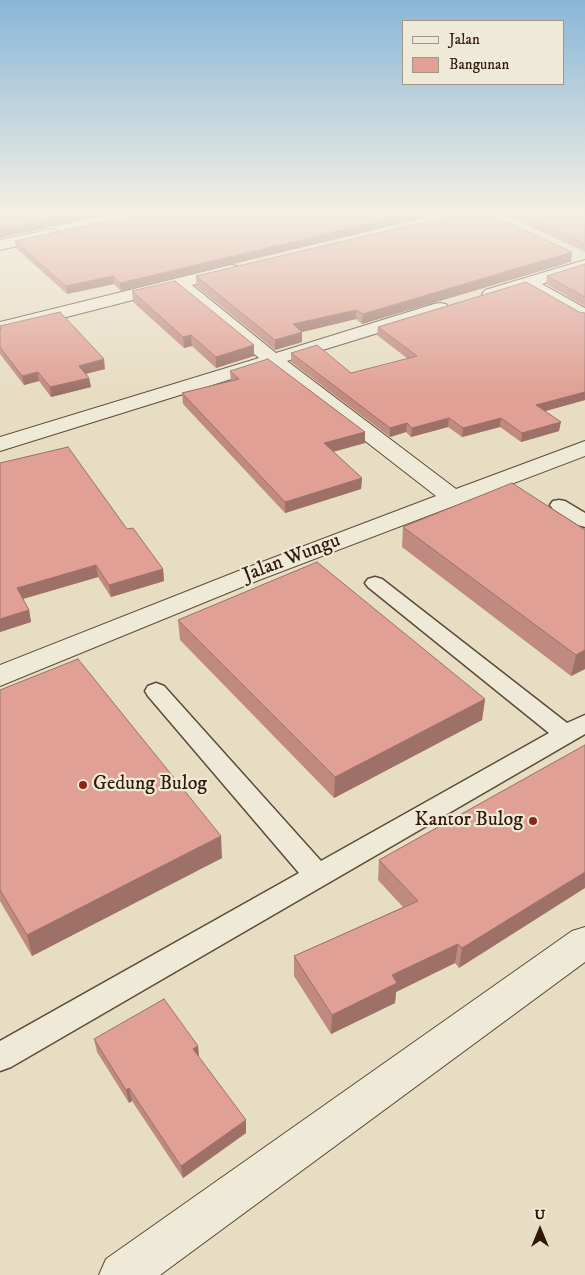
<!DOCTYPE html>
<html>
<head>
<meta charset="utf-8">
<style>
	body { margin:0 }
	#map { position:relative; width:585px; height:1275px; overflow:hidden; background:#e7ddc3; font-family:"IM FELL DW Pica",serif }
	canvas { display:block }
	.legend { position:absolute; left:402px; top:20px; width:162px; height:65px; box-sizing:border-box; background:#efe9d8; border:1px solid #a39686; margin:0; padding:6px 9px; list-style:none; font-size:15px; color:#31190a }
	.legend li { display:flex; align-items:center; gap:10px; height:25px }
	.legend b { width:25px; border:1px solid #a39686 }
	.north { position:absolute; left:515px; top:1205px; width:50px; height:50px; -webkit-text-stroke:4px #efe9d8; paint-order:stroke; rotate:0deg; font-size:14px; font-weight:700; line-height:20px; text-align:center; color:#31190a }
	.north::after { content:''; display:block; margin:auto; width:18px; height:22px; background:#31190a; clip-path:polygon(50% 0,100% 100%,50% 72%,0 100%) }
</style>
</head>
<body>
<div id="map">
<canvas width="585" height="1275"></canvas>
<ul class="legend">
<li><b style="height:6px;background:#efe9d8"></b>Jalan</li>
<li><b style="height:14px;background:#e0a095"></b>Bangunan</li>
</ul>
<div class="north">U</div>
</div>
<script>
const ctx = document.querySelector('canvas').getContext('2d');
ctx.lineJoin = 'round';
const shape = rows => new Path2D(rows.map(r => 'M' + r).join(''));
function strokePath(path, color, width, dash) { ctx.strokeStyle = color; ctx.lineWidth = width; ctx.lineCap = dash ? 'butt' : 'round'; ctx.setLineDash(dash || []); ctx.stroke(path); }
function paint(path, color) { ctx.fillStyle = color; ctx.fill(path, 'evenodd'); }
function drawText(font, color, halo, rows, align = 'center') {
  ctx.font = font + ' "IM FELL DW Pica",serif'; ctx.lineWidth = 4.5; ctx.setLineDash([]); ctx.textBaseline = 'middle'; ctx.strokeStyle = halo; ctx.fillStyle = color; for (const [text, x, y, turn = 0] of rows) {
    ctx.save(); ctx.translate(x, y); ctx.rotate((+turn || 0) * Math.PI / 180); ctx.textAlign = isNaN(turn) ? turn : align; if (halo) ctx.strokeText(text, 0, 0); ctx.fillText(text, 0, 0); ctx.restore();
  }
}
const service = shape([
	[559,500,565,501,585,513,585,527,578,525,553,509,550,505,553,501,559,500],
	[375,577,382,579,567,723,585,715,585,734,11,1067,0,1071,0,1041,299,873,148,696,145,691,148,686,156,683,164,686,321,861,549,733,368,587,365,583,368,579,375,577]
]);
const minor = shape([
	[585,260,585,270,542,284,585,308,585,320,579,319,526,289,491,299,485,298,482,294,485,290,585,260],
	[231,265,237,266,239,270,237,274,192,285,276,353,434,304,440,303,446,304,449,308,446,312,287,361,456,489,585,441,585,456,259,580,0,686,0,665,241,570,436,496,270,367,0,451,0,437,259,358,176,289,0,334,0,322,231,265],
	[585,927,585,962,160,1275,99,1275,106,1259,572,931,585,927]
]);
const tertiary = shape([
	[52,229,58,231,60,234,58,237,0,250,0,240,52,229]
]);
strokePath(service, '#5e4a38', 3);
strokePath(minor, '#5e4a38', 2);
strokePath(tertiary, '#5e4a38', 2);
paint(service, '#efe9d8');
paint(minor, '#efe9d8');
paint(tertiary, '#efe9d8');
paint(shape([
	[141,214,440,214,121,291,114,284,67,294,16,248,15,241],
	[503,214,585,214,585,252],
	[572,252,571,262,362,324,356,319,302,332,302,342,275,350,196,286,196,276],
	[585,264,585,306,546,284,547,276],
	[132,291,254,345,254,356,216,368,192,346,184,348,133,302],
	[579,312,585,400,545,411,559,431,521,442,500,427,462,437,448,427,411,437,406,432,390,437,291,362,291,353,351,373,408,359,377,335,378,327],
	[0,326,105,369,86,374,89,378,91,387,51,397,39,381,24,385,0,354],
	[230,371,365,432,365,443,333,452,362,478,361,489,285,513,183,404,182,393,231,381],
	[0,463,127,529,163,569,164,581,111,597,98,577,23,599,29,610,31,622,0,632],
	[403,527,585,530,585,669,571,676,402,547],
	[178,620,485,699,482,720,334,798,180,640],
	[0,690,222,858,32,956,0,901],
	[585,745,459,968,455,963,396,992,395,1003,331,1034,294,976,294,956,403,907,378,880,379,860],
	[94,1039,198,1046,199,1057,246,1133,183,1178,132,1101,129,1103,97,1052]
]), '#c18a80');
paint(shape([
	[77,214,112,214,0,238,0,230],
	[410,214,440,214,121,291,120,283],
	[572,252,571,262,362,324,363,314],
	[113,276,114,284,67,294,66,286],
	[356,310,356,319,302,332,302,342,275,350,275,340,293,324],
	[191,335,192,346,184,348,183,337],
	[254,345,254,356,216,368,216,357],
	[104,359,105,369,80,375,79,366],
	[38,372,39,381,24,385,22,376],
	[89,378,91,387,51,397,50,387],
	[585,392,585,400,535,414,536,405],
	[449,418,448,427,411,437,412,428],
	[501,418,500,427,462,437,463,428],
	[561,422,559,431,521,442,522,433],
	[407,423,406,432,390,437,390,428],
	[365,432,365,443,324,454,324,443],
	[362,478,361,489,285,513,285,502],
	[96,565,98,577,19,600,17,588],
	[163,569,164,581,111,597,109,585],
	[29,610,31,622,0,632,0,619],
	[585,650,585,669,571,676,576,655],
	[485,699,482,720,334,798,335,777],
	[221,836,222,858,32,956,27,935],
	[585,872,585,888,459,968,462,948],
	[458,944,455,963,396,992,395,1003,331,1034,332,1015,392,975],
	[198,1046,199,1059,193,1049],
	[129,1088,132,1101,129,1103,126,1090],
	[246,1120,246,1133,183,1178,181,1166]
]), '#9d7068');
const building = shape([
	[0,214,77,214,0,230,0,214],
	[141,214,410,214,120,283,113,276,66,286,15,241,141,214],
	[458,214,489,214,572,252,363,314,356,310,293,324,302,332,275,340,196,276,458,214],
	[520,214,585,214,585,244,520,214],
	[585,264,585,297,547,276,585,264],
	[175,281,254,345,216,357,191,335,183,337,132,291,175,281],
	[526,282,579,312,585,313,585,392,536,405,561,422,522,433,501,418,463,428,449,418,412,428,407,423,390,428,291,353,317,345,351,373,417,356,378,327,526,282],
	[60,312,104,359,79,366,89,378,50,387,38,372,22,376,0,347,0,330,1,330,0,326,60,312],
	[268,359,365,432,324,443,362,478,285,502,182,393,239,379,230,371,268,359],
	[68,447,127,529,133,528,163,569,109,585,96,565,17,588,29,610,0,619,0,463,68,447],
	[512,483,585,530,585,650,576,655,403,527,512,483],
	[317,562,485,699,335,777,178,620,317,562],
	[78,659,221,836,27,935,0,890,0,690,78,659],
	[585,745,585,872,462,948,458,944,392,975,397,983,332,1015,294,956,418,901,379,860,585,745],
	[164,999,198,1046,193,1049,246,1120,181,1166,129,1088,126,1090,94,1039,164,999]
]);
paint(building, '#e0a095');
strokePath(building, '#9d7068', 1);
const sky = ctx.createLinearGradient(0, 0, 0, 393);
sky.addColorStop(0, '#89b6d7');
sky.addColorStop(0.54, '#f4f0e4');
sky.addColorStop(1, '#f4f0e400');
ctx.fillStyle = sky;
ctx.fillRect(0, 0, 585, 393);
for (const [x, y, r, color] of [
	[83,785,5,"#8f2418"],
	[533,821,5,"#8f2418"]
]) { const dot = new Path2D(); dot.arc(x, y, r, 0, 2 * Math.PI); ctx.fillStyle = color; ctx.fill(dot); strokePath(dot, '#efe9d8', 2); }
drawText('20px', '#31190a', '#efe9d8', [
	["Jalan Wungu",292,559,-21]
]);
drawText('20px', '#31190a', '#efe9d8', [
	["Gedung Bulog",93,785],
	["Kantor Bulog",523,821,"right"]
], 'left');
</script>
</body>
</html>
